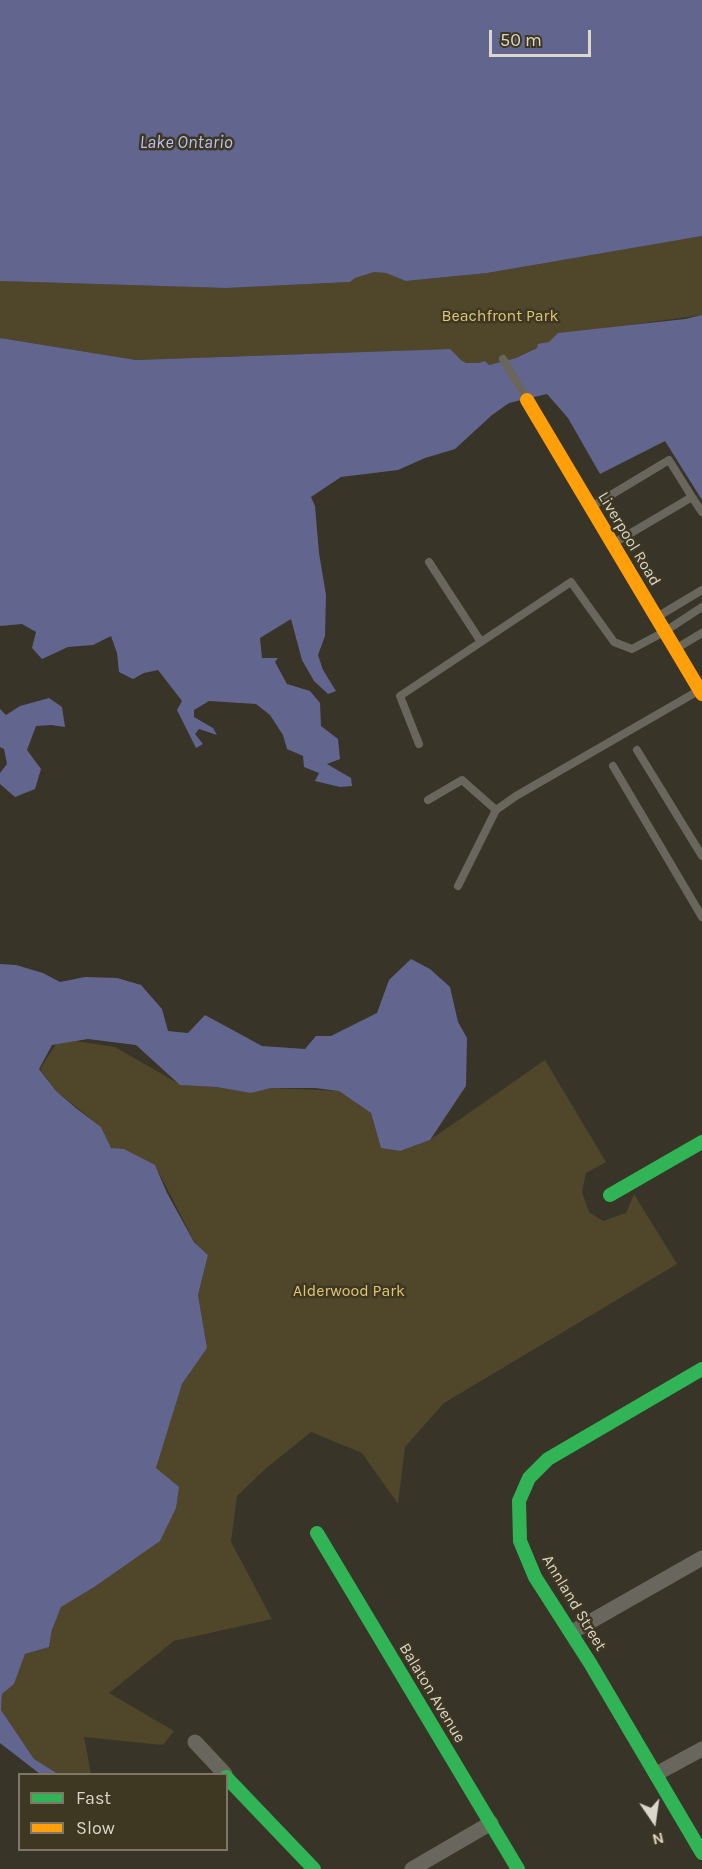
<!DOCTYPE html>
<html>
<head>
<meta charset="utf-8">
<style>
	body { margin:0 }
	#map { position:relative; width:702px; height:1869px; overflow:hidden; background:#383427; font-family:Karla,sans-serif }
	canvas { display:block }
	.legend { position:absolute; left:18px; top:1773px; width:210px; height:78px; box-sizing:border-box; background:#3e3721; border:2px solid #7d7765; margin:0; padding:8px 10px; list-style:none; font-size:18px; color:#dbd7ca }
	.legend li { display:flex; align-items:center; gap:12px; height:30px }
	.legend b { width:30px; border:2px solid #7d7765 }
	.north { position:absolute; left:624px; top:1791px; width:60px; height:60px; -webkit-text-stroke:4px #3e3721; paint-order:stroke; rotate:167deg; font-size:16px; font-weight:700; line-height:24px; text-align:center; color:#dbd7ca }
	.north::after { content:''; display:block; margin:auto; width:21px; height:27px; background:#dbd7ca; clip-path:polygon(50% 0,100% 100%,50% 72%,0 100%) }
	.scale { position:absolute; left:489px; top:30px; width:102px; height:27px; box-sizing:border-box; border:3px solid #dbd7ca; border-top:0; padding-left:8px; font-size:18px; line-height:21px; white-space:nowrap; color:#dbd7ca; -webkit-text-stroke:4px #3e3721; paint-order:stroke }
</style>
</head>
<body>
<div id="map">
<canvas width="702" height="1869"></canvas>
<ul class="legend">
<li><b style="height:8px;background:#30b455"></b>Fast</li>
<li><b style="height:8px;background:#ff9f0a"></b>Slow</li>
</ul>
<div class="north">N</div>
<div class="scale">50 m</div>
</div>
<script>
const ctx = document.querySelector('canvas').getContext('2d');
ctx.lineJoin = 'round';
function paint(path, color) { ctx.fillStyle = color; ctx.fill(path, 'evenodd'); }
const shape = rows => new Path2D(rows.map(r => 'M' + r).join(''));
function strokePath(path, color, width, dash) { ctx.strokeStyle = color; ctx.lineWidth = width; ctx.lineCap = dash ? 'butt' : 'round'; ctx.setLineDash(dash || []); ctx.stroke(path); }
function drawText(font, color, halo, rows, align = 'center') {
  ctx.font = font + ' Karla,sans-serif'; ctx.lineWidth = 5; ctx.setLineDash([]); ctx.textBaseline = 'middle'; ctx.strokeStyle = halo; ctx.fillStyle = color; for (const [text, x, y, turn = 0] of rows) {
    ctx.save(); ctx.translate(x, y); ctx.rotate((+turn || 0) * Math.PI / 180); ctx.textAlign = isNaN(turn) ? turn : align; if (halo) ctx.strokeText(text, 0, 0); ctx.fillText(text, 0, 0); ctx.restore();
  }
}
paint(shape([
	[702,236,702,315,557,335,549,342,516,358,489,365,485,361,478,363,466,363,461,360,449,349,136,360,0,338,0,281,226,288,350,282,355,278,374,272,386,273,407,281,487,273],
	[76,1041,115,1047,181,1085,216,1087,251,1093,271,1088,339,1091,371,1113,381,1148,399,1151,430,1140,545,1060,606,1162,586,1173,582,1192,589,1212,603,1221,626,1213,634,1194,677,1264,444,1403,405,1447,398,1504,362,1453,311,1432,264,1470,237,1496,231,1542,272,1619,174,1641,109,1693,174,1731,163,1745,84,1737,91,1774,58,1774,34,1759,1,1710,2,1694,14,1684,25,1654,49,1647,53,1628,61,1607,156,1468,182,1384,207,1348,198,1295,208,1255,194,1241,155,1165,111,1148,101,1127,56,1091,40,1069,56,1044]
]), '#50472a');
paint(shape([
	[0,0,702,0,702,236,487,273,406,281,386,273,374,272,355,278,350,282,226,288,0,281],
	[702,315,702,500,665,441,600,474,568,418,547,394,509,403,492,415,455,449,425,458,398,470,341,477,311,497,315,506,319,553,326,595,325,636,318,655,323,670,336,691,328,694,314,681,302,660,291,619,260,638,262,658,278,658,275,662,287,684,310,691,320,703,321,726,338,739,340,759,327,764,351,778,352,786,340,787,315,781,319,773,304,767,303,756,287,749,283,735,270,715,256,704,209,701,194,710,194,717,213,728,217,735,199,729,195,734,203,744,196,748,177,710,182,701,158,670,144,673,133,679,119,672,117,653,111,636,93,645,68,647,42,659,32,648,36,632,22,624,0,626,0,338,136,360,450,349,461,360,466,363,478,363,485,361,489,365,516,358,537,348,538,344,549,342,558,333,685,319],
	[49,698,62,707,65,727,51,725,36,726,27,750,41,769,35,789,15,797,0,784,0,773,7,764,4,749,0,747,0,709,6,715,20,706],
	[411,959,430,969,450,987,458,1022,467,1038,466,1086,430,1140,400,1151,381,1148,371,1113,339,1091,315,1088,271,1088,251,1093,216,1087,180,1085,136,1045,88,1039,52,1045,39,1069,56,1091,77,1109,101,1127,111,1148,124,1149,155,1165,167,1193,194,1242,208,1255,198,1295,207,1348,182,1384,156,1468,179,1487,176,1508,160,1541,94,1587,61,1607,52,1630,49,1647,25,1654,14,1684,2,1694,1,1710,34,1759,58,1774,40,1774,0,1743,0,964,16,965,43,973,60,982,85,977,117,978,141,985,162,1009,168,1031,188,1033,205,1015,262,1046,305,1049,316,1036,331,1036,377,1013,389,980]
]), '#62668f');
strokePath(shape([
	[503,359,527,399],
	[692,497,702,512],
	[591,507,669,460,692,497,614,543],
	[429,562,481,642],
	[657,617,702,590],
	[677,648,702,633],
	[419,744,400,696,571,582,614,642,632,649,664,632,702,607],
	[637,750,702,856],
	[613,766,702,917],
	[428,800,462,780,496,810],
	[458,886,496,810,516,796,698,691]
]), '#69665d', 8);
strokePath(shape([
	[572,1632,702,1558],
	[195,1742,225,1774],
	[656,1774,702,1749],
	[412,1869,491,1823]
]), '#69665d', 15);
strokePath(shape([
	[610,1195,702,1142],
	[702,1369,548,1459,529,1478,519,1501,520,1541,535,1577,590,1663,702,1853],
	[317,1533,518,1869],
	[226,1777,314,1869]
]), '#30b455', 14);
strokePath(shape([
	[527,400,702,694]
]), '#ff9f0a', 14);
drawText('16px', '#dec677', '#3e3721', [
	["Beachfront Park",500,316],
	["Alderwood Park",349,1291]
]);
drawText('16px', '#dbd7ca', '#3e3721', [
	["Liverpool Road",629,539,59],
	["Annland Street",574,1603,59],
	["Balaton Avenue",432,1693,59]
]);
drawText('italic 18px', '#b9bff9', '#3e3721', [
	["Lake Ontario",186,143]
]);
</script>
</body>
</html>
